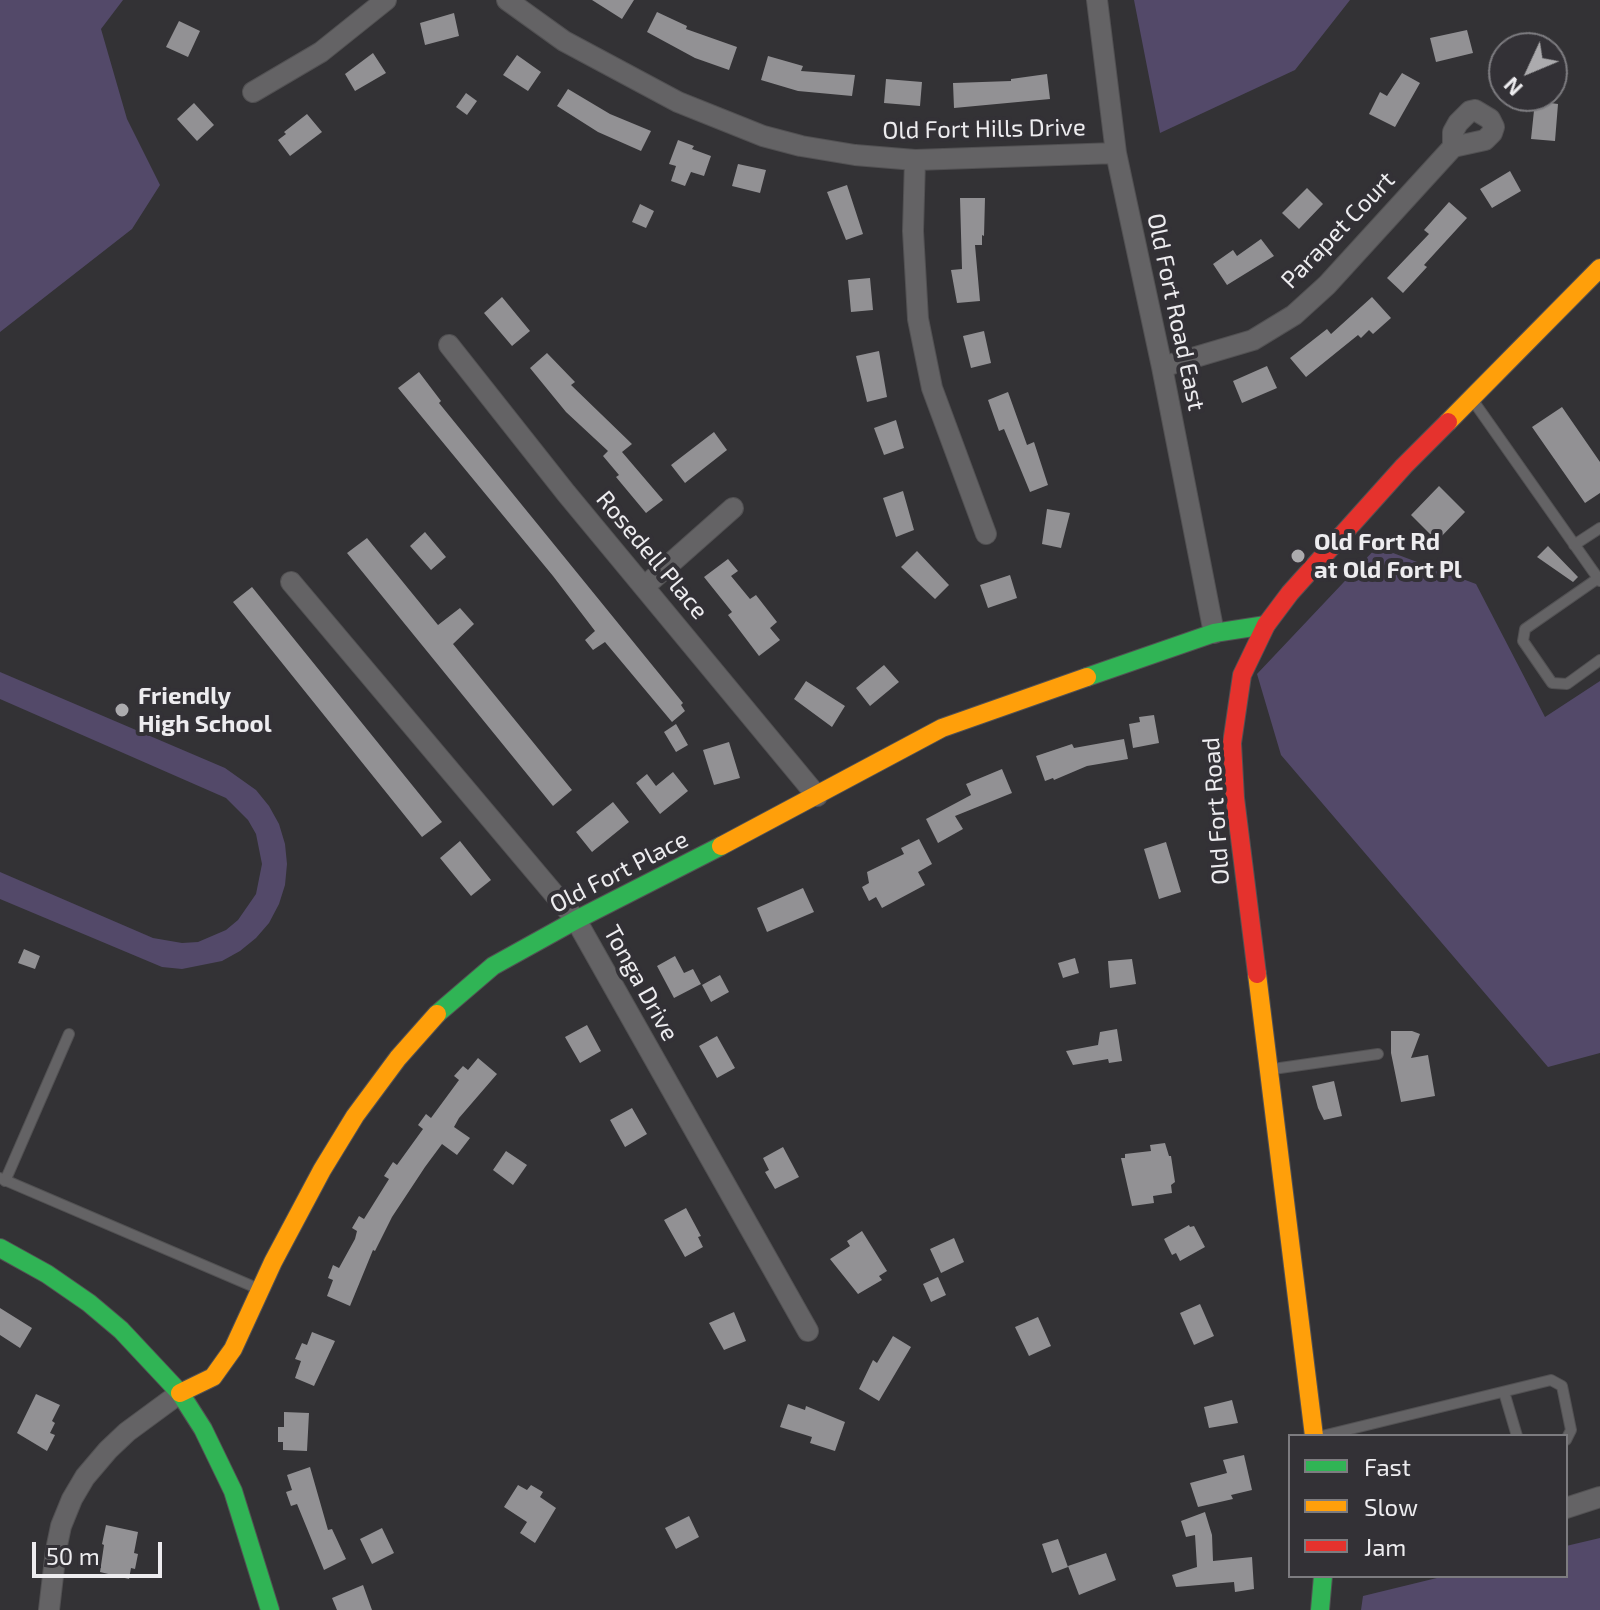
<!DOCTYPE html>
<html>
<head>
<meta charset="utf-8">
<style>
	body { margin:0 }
	#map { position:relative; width:1600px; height:1610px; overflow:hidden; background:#333235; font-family:"Exo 2",sans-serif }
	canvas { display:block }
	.legend { position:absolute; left:1288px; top:1434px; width:280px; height:144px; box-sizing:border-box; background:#333136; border:2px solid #7d7c80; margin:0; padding:10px 14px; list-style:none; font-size:24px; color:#edecef }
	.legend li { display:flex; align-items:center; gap:16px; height:40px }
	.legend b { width:40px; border:2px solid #7d7c80 }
	.north { position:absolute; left:1488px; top:32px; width:80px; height:80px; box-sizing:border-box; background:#333136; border:2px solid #7d7c80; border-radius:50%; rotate:226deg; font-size:22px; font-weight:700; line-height:32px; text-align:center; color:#edecef }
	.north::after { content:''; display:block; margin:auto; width:28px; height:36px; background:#acabae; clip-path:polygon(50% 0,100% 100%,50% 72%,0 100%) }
	.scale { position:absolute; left:32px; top:1542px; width:130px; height:36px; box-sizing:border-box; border:4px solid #edecef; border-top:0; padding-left:10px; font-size:24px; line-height:28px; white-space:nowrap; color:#edecef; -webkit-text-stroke:6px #333136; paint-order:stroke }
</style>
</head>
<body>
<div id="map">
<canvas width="1600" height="1610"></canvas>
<ul class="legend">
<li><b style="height:10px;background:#30b455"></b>Fast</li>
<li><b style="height:10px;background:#ff9f0a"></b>Slow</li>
<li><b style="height:10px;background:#e5322d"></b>Jam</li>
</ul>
<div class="north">N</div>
<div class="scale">50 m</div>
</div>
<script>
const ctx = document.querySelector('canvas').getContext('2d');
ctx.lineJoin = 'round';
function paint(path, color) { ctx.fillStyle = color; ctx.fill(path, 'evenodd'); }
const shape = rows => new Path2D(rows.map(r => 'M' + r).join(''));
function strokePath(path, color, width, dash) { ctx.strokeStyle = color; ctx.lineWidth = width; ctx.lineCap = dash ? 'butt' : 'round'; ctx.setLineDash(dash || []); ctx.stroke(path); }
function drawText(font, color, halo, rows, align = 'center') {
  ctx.font = font + ' "Exo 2",sans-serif'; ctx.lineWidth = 8; ctx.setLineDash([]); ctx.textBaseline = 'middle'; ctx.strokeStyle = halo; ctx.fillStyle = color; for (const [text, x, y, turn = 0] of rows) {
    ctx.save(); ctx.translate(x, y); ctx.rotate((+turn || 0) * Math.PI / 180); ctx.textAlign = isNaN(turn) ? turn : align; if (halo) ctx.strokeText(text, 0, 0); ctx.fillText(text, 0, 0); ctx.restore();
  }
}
paint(shape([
	[0,0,123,0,101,29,127,119,160,185,132,229,0,332],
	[1134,0,1350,0,1295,70,1160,133],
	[1377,547,1476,584,1545,717,1600,681,1600,1053,1548,1067,1281,755,1257,674],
	[0,672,225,768,256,790,269,806,279,824,285,844,287,864,285,885,279,904,269,923,256,938,240,951,222,961,182,969,162,967,0,899,0,872,153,938,182,943,198,942,226,930,238,920,256,894,262,864,256,834,248,820,226,798,0,699],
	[1600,1538,1600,1610,1361,1610,1363,1596,1445,1576,1566,1576,1566,1546]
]), '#534969');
paint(shape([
	[592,0,634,0,622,19],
	[657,12,687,26,686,29,737,47,729,70,695,58,647,32],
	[454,13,459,36,425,45,420,23],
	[179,21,200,31,188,57,166,47],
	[1467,30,1473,53,1436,62,1430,38],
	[373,53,386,73,355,91,345,74],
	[517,55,541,72,528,91,503,75],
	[768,56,803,66,801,71,855,75,852,96,798,91,761,80],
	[1402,73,1420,83,1395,127,1369,114,1380,92,1387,96],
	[1047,74,1050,99,954,108,953,83,1011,81,1011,79],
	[886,79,922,82,920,106,884,103],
	[568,89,610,114,651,131,641,151,598,132,557,106],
	[466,93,477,101,467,115,456,107],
	[1535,101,1558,104,1555,141,1531,139],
	[194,103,214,125,197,141,177,119],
	[307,114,322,132,290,156,278,140,286,134,284,132],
	[678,140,694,146,692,149,711,156,704,176,691,172,685,186,671,181,676,166,669,164],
	[738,164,766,170,760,193,732,186],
	[1510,171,1521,191,1492,208,1480,189],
	[847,185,863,234,846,240,827,192],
	[1307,188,1323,204,1299,229,1282,213],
	[960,198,985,198,984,236,982,235,982,245,975,245,980,301,957,303,951,270,962,269],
	[1449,202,1467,218,1424,265,1427,267,1403,293,1387,278,1429,234,1424,230],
	[640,204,654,211,646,228,632,222],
	[1261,239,1274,256,1227,285,1213,264,1233,250,1237,256],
	[870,278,873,310,851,312,848,280],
	[502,297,530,331,512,346,484,313],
	[1372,297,1391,318,1373,334,1369,330,1361,338,1358,335,1306,377,1290,358,1327,329,1331,334],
	[984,331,991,363,971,368,963,336],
	[879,351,887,397,867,402,856,356],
	[547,353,575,382,571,385,632,444,622,452,663,500,646,513,616,477,619,475,603,456,608,451,566,412,530,368],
	[1267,366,1277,388,1242,403,1233,381],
	[419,372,441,401,439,403,683,703,681,705,685,711,672,722,605,642,593,650,585,640,595,631,553,576,398,388],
	[1008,392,1027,445,1034,442,1048,485,1030,492,1004,429,999,431,988,400],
	[1562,407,1600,462,1600,493,1585,503,1532,427],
	[896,420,904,448,884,455,874,428],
	[714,432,727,450,685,483,671,465],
	[1439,486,1465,512,1437,541,1411,515],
	[903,491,914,530,896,537,883,498],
	[1047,509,1070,513,1061,548,1042,544],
	[425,532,446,557,431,570,410,546],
	[367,538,438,625,460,608,474,624,453,644,572,790,553,806,347,553],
	[1548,546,1578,577,1573,582,1537,557],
	[917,551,949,585,935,599,901,567],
	[728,559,738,571,731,576,750,599,756,595,777,622,770,628,780,640,759,656,728,615,732,612,704,577],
	[1010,575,1017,598,988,608,980,585],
	[252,587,442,822,422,837,233,602],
	[884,665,899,682,870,706,856,688],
	[806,681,845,706,832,727,794,699],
	[1154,715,1159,743,1133,748,1129,724,1140,722,1139,717],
	[676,724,688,745,676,752,664,732],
	[1124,739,1128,759,1087,766,1054,780,1053,778,1045,781,1036,756,1072,744,1074,748],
	[729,742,740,778,714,785,703,750],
	[1002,769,1012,793,955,816,963,829,938,843,926,819,971,795,966,784],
	[673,772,688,791,660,814,636,783,647,774,656,786],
	[613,802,629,822,592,852,576,832],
	[919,839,932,864,918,872,925,885,882,908,876,897,869,901,862,887,869,883,867,872,904,854,901,848],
	[460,841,491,880,471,896,440,858],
	[1166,842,1181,892,1159,899,1144,849],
	[803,888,814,912,767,932,757,908],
	[24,949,40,956,35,969,18,963],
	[675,956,684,973,693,969,701,984,674,998,657,966],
	[1075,958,1079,973,1063,978,1058,963],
	[1132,959,1136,984,1110,988,1108,961],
	[720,975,729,992,711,1002,702,985],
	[587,1025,601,1051,580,1063,565,1037],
	[1117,1029,1122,1061,1109,1063,1108,1059,1073,1065,1066,1051,1098,1045,1100,1032],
	[1391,1031,1412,1031,1420,1034,1411,1058,1428,1055,1435,1096,1401,1102,1391,1053],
	[717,1036,735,1068,717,1078,699,1046],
	[478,1058,497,1074,459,1118,454,1127,470,1138,457,1155,442,1144,425,1167,392,1217,375,1251,373,1250,350,1306,327,1296,333,1280,328,1278,333,1265,339,1268,355,1239,357,1231,352,1228,359,1216,364,1219,389,1179,384,1176,393,1162,397,1165,423,1129,418,1125,426,1114,431,1118,459,1080,454,1076,463,1066,468,1070],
	[1334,1081,1342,1116,1324,1120,1318,1108,1312,1086],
	[632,1108,647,1134,625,1147,610,1120],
	[1165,1143,1169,1156,1171,1156,1175,1182,1171,1185,1172,1193,1153,1196,1154,1203,1132,1206,1121,1158,1125,1158,1125,1154,1151,1151,1150,1145],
	[783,1147,799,1177,775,1189,765,1172,769,1170,763,1158],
	[506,1151,527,1165,513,1185,493,1170],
	[686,1208,701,1236,698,1237,703,1247,685,1257,664,1220],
	[1189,1225,1190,1227,1194,1226,1205,1247,1180,1261,1176,1253,1172,1255,1164,1239],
	[862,1231,887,1271,879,1276,882,1280,858,1294,830,1259,850,1246,847,1241],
	[954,1238,964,1262,941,1273,930,1249],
	[938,1277,946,1295,931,1302,923,1284],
	[1200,1304,1214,1336,1194,1345,1180,1313],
	[0,1308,32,1328,20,1348,0,1335],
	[734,1312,746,1341,724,1350,709,1323],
	[1038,1317,1051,1346,1029,1356,1015,1327],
	[312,1332,335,1341,314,1386,295,1378,301,1361,295,1359,302,1343,307,1345],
	[893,1336,911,1347,879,1401,859,1389,873,1360,877,1363],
	[36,1394,60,1405,52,1421,55,1423,50,1433,55,1435,47,1451,17,1433],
	[1232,1400,1238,1423,1209,1428,1204,1407],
	[788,1404,805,1410,806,1406,845,1422,835,1451,810,1443,812,1437,780,1427],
	[284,1412,309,1413,307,1451,283,1450,283,1442,278,1442,278,1427,284,1427],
	[1244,1455,1252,1490,1231,1495,1233,1499,1198,1507,1190,1483,1227,1473,1223,1460],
	[310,1467,328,1530,332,1529,346,1559,324,1570,297,1504,291,1506,286,1492,292,1490,287,1475],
	[518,1485,527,1490,531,1485,543,1492,540,1497,556,1508,535,1543,520,1533,527,1522,504,1507],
	[1205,1512,1212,1535,1213,1561,1252,1557,1254,1589,1235,1592,1234,1582,1176,1587,1172,1575,1197,1567,1195,1535,1186,1537,1181,1521],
	[689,1516,699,1537,676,1549,665,1528],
	[106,1525,138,1532,134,1553,138,1554,135,1569,131,1568,129,1579,100,1572,104,1545,102,1544],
	[382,1528,394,1553,372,1564,360,1539],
	[1058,1539,1068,1567,1052,1573,1042,1544],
	[1106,1553,1116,1580,1079,1595,1068,1566],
	[363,1585,372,1610,337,1610,332,1598]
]), '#929194');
const lane = shape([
	[1474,402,1600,581],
	[1574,545,1600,528],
	[1600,577,1525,629,1523,641,1552,683,1567,684,1600,660],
	[1273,1069,1378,1054],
	[0,1178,259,1289],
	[5,1181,69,1034],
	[1504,1392,1517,1436],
	[1322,1436,1551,1380,1562,1386,1571,1430,1566,1440]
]);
const street = shape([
	[507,0,564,41,678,102,763,136,801,146,855,155,915,160,1116,153],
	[1097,0,1116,153,1162,367,1214,633],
	[253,92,321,52,386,0],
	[1475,110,1490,119,1494,127,1492,133,1485,140,1453,147,1453,132,1458,123,1470,111,1475,110],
	[915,160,913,231,918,319,932,388,986,534],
	[449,345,566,493,817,796],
	[1162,367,1253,340,1294,315,1327,285,1453,147],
	[291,582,576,920,808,1331],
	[645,586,733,508],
	[1566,1508,1600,1497],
	[49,1610,56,1550,61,1526,72,1499,85,1477,108,1450,127,1432,180,1393]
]);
const fast = shape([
	[1087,677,1214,633,1266,625],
	[437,1014,493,966,576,920,721,846],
	[0,1248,47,1274,89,1303,121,1330,180,1393,203,1429,233,1491,270,1610],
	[1320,1610,1323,1576]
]);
const slow = shape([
	[1448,422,1600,268],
	[721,846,942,728,1087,677],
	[1257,974,1314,1436],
	[180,1393,213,1377,233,1349,273,1262,322,1170,355,1116,398,1058,437,1014]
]);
const jam = shape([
	[1257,974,1235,798,1232,743,1242,675,1266,625,1290,593,1404,466,1448,422]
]);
strokePath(lane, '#525153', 12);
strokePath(street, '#525153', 22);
strokePath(fast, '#525153', 20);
strokePath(slow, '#525153', 20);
strokePath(jam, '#525153', 20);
strokePath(lane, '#646365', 10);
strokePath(street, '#646365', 20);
strokePath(fast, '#30b455', 18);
strokePath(slow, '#ff9f0a', 18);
strokePath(jam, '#e5322d', 18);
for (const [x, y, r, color] of [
	[1298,556,8,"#acabae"],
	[122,710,8,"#acabae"]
]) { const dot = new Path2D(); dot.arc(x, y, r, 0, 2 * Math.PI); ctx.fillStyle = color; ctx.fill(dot); strokePath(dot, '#333136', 3); }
drawText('24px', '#edecef', '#333136', [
	["Old Fort Hills Drive",984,129,-1],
	["Parapet Court",1338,230,-46],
	["Old Fort Road East",1176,312,78],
	["Rosedell Place",652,555,50],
	["Old Fort Road",1216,811,-94],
	["Old Fort Place",619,872,-27],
	["Tonga Drive",641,983,61]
]);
drawText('bold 24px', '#edecef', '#333136', [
	["Old Fort Rd",1314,542],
	["at Old Fort Pl",1314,570],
	["Friendly",138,696],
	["High School",138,724]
], 'left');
</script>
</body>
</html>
